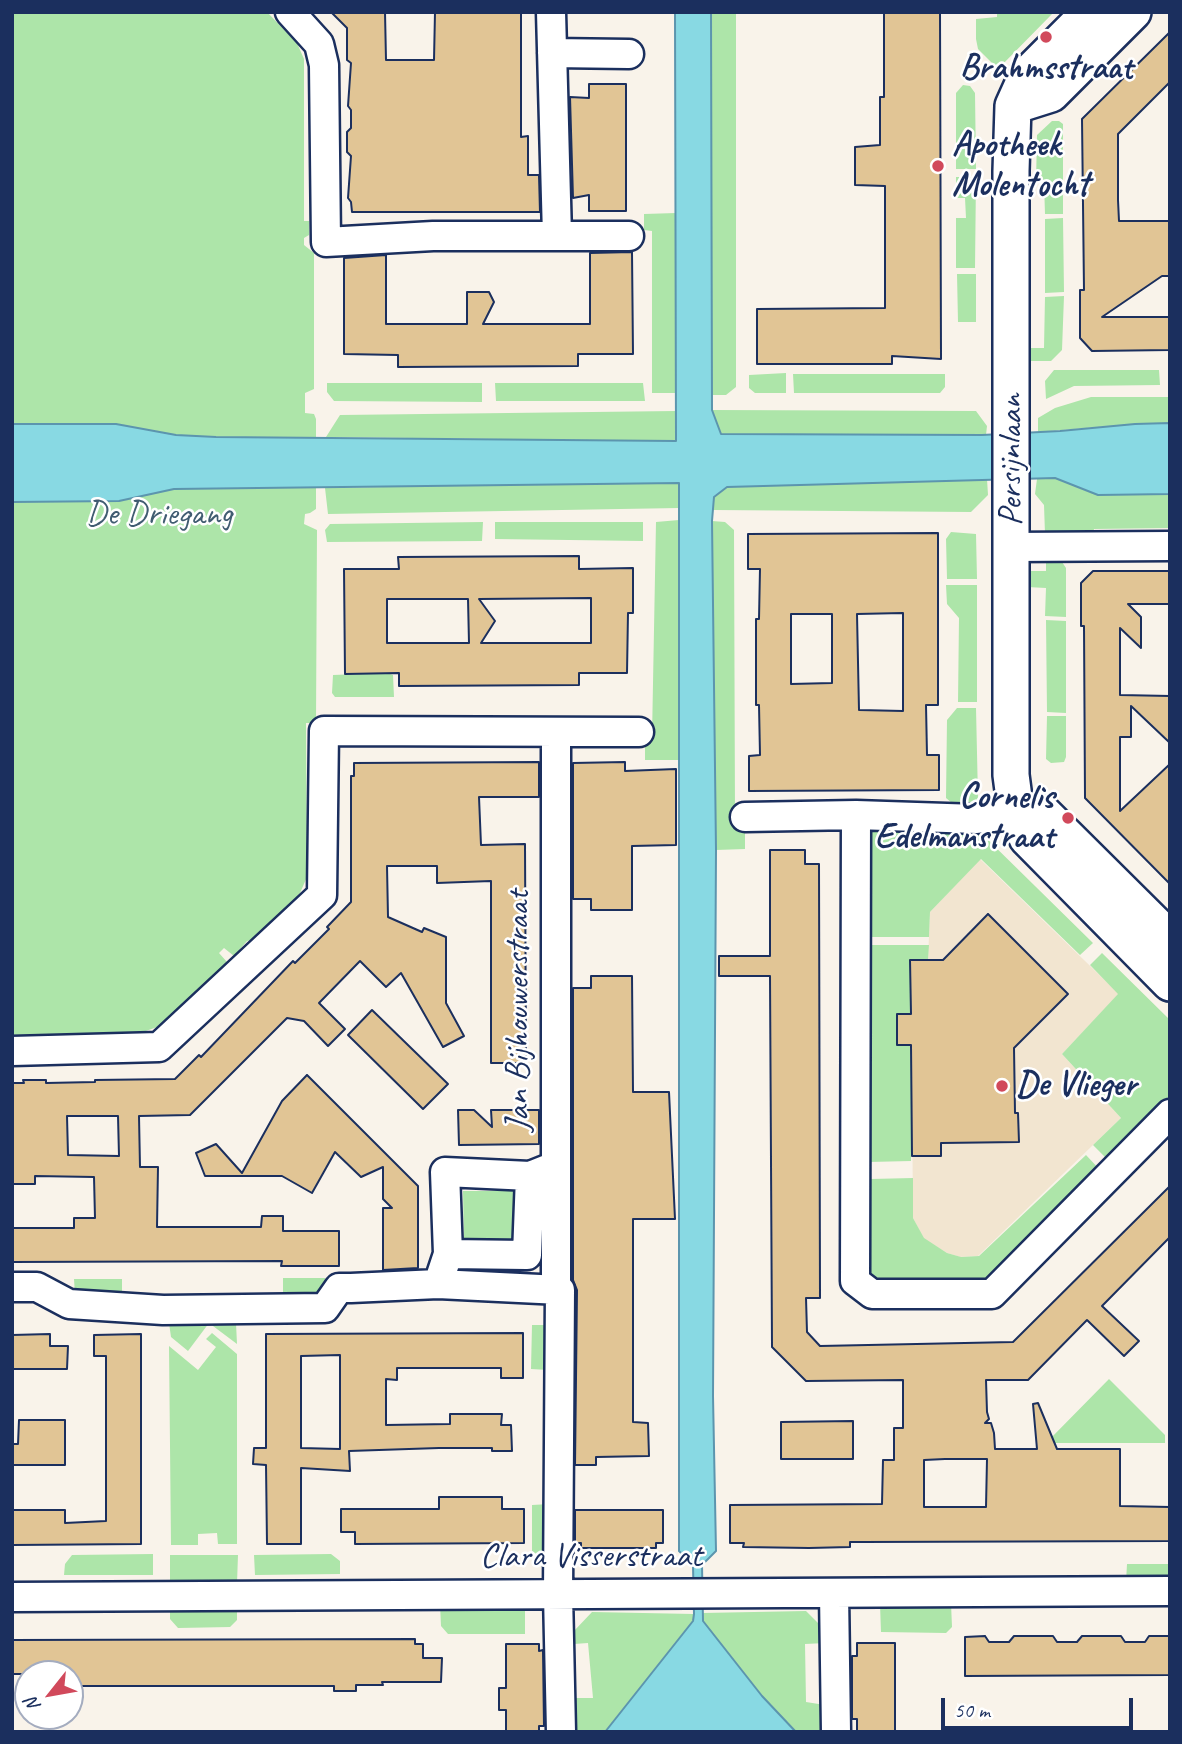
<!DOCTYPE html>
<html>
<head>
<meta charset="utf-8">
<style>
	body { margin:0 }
	#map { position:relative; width:1182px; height:1744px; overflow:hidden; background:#f9f3ea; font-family:Caveat,sans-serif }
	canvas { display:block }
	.frame { position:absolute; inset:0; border:14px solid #1b2f5e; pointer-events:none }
	.north { position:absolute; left:14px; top:1660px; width:70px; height:70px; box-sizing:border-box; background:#fff; border:2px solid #a4acbf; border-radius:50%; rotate:239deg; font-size:19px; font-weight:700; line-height:28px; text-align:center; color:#1b2f5e }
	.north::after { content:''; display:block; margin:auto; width:24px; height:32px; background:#d1495b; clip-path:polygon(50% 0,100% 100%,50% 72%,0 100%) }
	.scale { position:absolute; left:941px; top:1698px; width:192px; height:32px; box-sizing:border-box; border:4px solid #1b2f5e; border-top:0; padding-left:9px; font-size:21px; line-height:24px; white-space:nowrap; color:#1b2f5e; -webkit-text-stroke:5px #fff; paint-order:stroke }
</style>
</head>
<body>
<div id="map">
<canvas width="1182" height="1744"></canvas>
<div class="frame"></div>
<div class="north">N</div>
<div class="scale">50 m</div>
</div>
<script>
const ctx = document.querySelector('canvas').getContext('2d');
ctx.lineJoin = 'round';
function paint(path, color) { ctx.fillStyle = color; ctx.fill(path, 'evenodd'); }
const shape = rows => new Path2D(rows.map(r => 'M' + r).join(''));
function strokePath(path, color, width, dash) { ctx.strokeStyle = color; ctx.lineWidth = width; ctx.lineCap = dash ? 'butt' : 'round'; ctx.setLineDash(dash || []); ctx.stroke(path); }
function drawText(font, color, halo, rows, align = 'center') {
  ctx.font = font + ' Caveat,sans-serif'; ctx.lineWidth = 5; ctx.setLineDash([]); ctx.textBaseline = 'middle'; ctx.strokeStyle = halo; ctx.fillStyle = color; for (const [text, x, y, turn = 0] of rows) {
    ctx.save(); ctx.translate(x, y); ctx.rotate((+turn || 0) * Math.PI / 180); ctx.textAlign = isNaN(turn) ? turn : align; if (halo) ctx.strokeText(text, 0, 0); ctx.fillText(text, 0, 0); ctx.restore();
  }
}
paint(shape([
	[980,859,1119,994,1062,1054,1121,1118,978,1256,960,1257,947,1253,924,1239,913,1218,911,960,928,960,930,912]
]), '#f2e5d0');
paint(shape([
	[12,12,267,12,297,43,304,59,304,221,309,221,309,235,304,238,304,245,314,253,314,389,305,393,305,413,314,414,316,419,316,438,305,438,305,487,316,487,316,509,310,513,305,514,304,524,317,530,316,723,306,723,307,877,300,893,289,907,252,940,247,941,234,956,224,948,219,953,227,962,163,1025,137,1034,12,1035],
	[711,12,736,12,736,387,726,395,712,395],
	[997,12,1054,12,1000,67,996,67,978,49,976,39,976,19,997,17],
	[963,85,970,86,975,93,976,169,956,169,956,93],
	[1052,121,1059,121,1063,124,1063,214,1045,214,1044,183,1036,182,1037,135],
	[956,177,976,177,975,268,956,268,956,218,966,218,965,198,956,198],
	[676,213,676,393,652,393,652,231,644,230,644,214],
	[1063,218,1064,292,1045,293,1045,219],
	[957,274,976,274,976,322,958,322],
	[1064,296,1062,350,1051,361,1024,361,1024,348,1044,348,1045,297],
	[1054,370,1159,370,1160,385,1074,386,1046,399,1045,381],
	[786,373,786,393,755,393,749,388,749,375],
	[793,374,945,374,945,387,940,393,794,393],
	[327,383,482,383,482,402,334,401,327,392],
	[495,383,643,383,645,401,496,401],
	[1091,397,1170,397,1170,423,1135,424,1038,432,1038,418,1055,408],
	[712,410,976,411,987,426,986,435,982,435,721,434],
	[676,411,677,441,326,437,340,415],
	[1054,478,1097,495,1170,494,1170,528,1094,529,1093,534,1045,534,1044,505,1035,494,1037,479],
	[987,479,988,495,971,512,713,510,714,497,727,487],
	[679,482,679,508,328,514,325,488],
	[679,520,679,760,645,760,645,743,652,737,656,522],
	[712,521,725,522,734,530,735,817,745,827,745,849,716,850],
	[483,522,482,541,327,542,325,530,330,524],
	[495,522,643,522,643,541,495,539],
	[951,532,976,534,977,579,947,579,946,539],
	[1046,562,1062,562,1066,568,1066,617,1045,616,1046,588,1027,587,1026,571,1046,571],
	[946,585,977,585,977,702,958,702,959,618,947,604],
	[1046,620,1066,621,1066,713,1047,712],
	[387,673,393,675,394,697,335,697,332,693,333,675],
	[957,708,976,708,978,798,972,804,952,803,946,798,947,720],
	[1047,716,1066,716,1066,757,1064,762,1051,763,1046,759],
	[870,829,978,830,1093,943,1080,955,981,859,930,912,929,937,868,937],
	[869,945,929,945,928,960,911,960,911,1015,897,1016,897,1044,911,1045,911,1161,869,1162],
	[1102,953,1170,1020,1170,1100,1108,1160,1093,1145,1121,1118,1062,1054,1118,994,1090,965],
	[1086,1155,1101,1171,988,1278,871,1280,871,1179,913,1178,913,1218,924,1238,947,1253,961,1257,979,1256],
	[463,1191,513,1191,513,1241,464,1241],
	[283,1278,325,1278,325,1289,322,1295,283,1298],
	[74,1279,122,1279,122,1299,75,1295],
	[231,1318,236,1323,237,1344,209,1323,188,1351,171,1337,169,1323],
	[532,1325,549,1325,548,1370,531,1369],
	[212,1333,237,1354,237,1544,218,1544,217,1533,198,1534,198,1545,171,1545,169,1346,198,1370,216,1347,206,1339],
	[1109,1379,1165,1435,1165,1443,1051,1443,1049,1440],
	[550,1504,549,1557,541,1557,532,1551,532,1505],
	[153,1554,153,1575,64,1575,65,1564,72,1555],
	[331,1554,340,1561,340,1574,255,1575,254,1555],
	[170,1555,238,1555,237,1583,170,1583],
	[1127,1564,1170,1564,1170,1582,1126,1582],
	[525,1603,525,1634,448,1634,441,1626,440,1604],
	[951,1603,952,1627,946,1633,881,1632,880,1604],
	[237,1606,237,1620,230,1627,178,1628,170,1619,170,1610],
	[806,1611,825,1630,826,1643,805,1644,806,1702,825,1705,825,1732,796,1732,762,1696,703,1621,702,1613],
	[592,1612,694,1614,693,1621,605,1732,573,1732,573,1698,593,1698,588,1643,574,1644,574,1631]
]), '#ade5a9');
const water = shape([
	[675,12,711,12,712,410,721,434,982,435,1060,431,1135,424,1170,423,1170,494,1098,495,1055,478,727,487,714,497,712,521,716,850,713,1396,716,1551,702,1565,703,1621,762,1696,796,1732,605,1732,693,1621,694,1614,693,1565,679,1551,679,483,174,489,119,501,12,502,12,424,116,424,176,435,216,437,676,441,675,12]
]);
paint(water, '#88d9e3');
strokePath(water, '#5c95ae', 2);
const building = shape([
	[331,12,385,12,386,60,434,60,435,12,521,12,521,137,528,136,528,175,539,175,540,212,352,212,351,202,348,198,351,156,347,152,347,132,351,128,351,110,348,106,351,63,347,60,347,28,331,12],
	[884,12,940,12,941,359,892,356,892,364,757,364,757,309,885,308,885,186,855,185,855,147,880,145,880,97,884,97,884,12],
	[1170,32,1170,82,1118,134,1118,200,1119,221,1170,221,1170,276,1162,276,1102,317,1170,317,1170,350,1092,351,1080,338,1080,290,1084,290,1082,119,1170,32],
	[589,84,626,84,626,211,589,211,589,195,573,198,570,97,589,98,589,84],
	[632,252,633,354,578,354,578,366,398,367,398,355,344,354,344,258,386,255,386,324,467,324,467,292,489,292,494,302,483,324,590,324,590,253,632,252],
	[938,533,938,705,926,705,927,755,939,755,939,790,749,791,749,756,760,755,759,705,756,705,756,619,759,619,760,569,748,569,748,534,938,533],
	[903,613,903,711,859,710,857,614,903,613],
	[791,614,832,614,832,683,791,684,791,614],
	[579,556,579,569,633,568,633,613,628,613,627,673,579,673,579,685,399,686,399,673,345,674,344,569,399,569,398,557,579,556],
	[591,598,591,643,481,643,495,621,479,599,591,598],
	[387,599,468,599,469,643,387,643,387,599],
	[1093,571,1170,571,1170,604,1128,604,1141,617,1141,648,1120,628,1120,695,1170,696,1170,743,1131,706,1131,737,1120,737,1120,811,1170,764,1170,884,1085,798,1084,626,1081,626,1081,583,1093,571],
	[539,762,539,797,479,797,481,845,525,844,526,1063,491,1063,491,881,437,883,437,866,387,866,388,917,422,932,424,928,446,937,446,1003,464,1036,443,1047,401,973,386,987,360,961,319,1003,345,1029,328,1046,304,1021,287,1018,190,1115,139,1116,140,1167,158,1167,157,1227,261,1227,262,1216,283,1216,283,1231,339,1231,339,1266,281,1266,282,1261,12,1262,12,1228,74,1228,74,1218,95,1218,94,1177,35,1176,35,1184,12,1184,12,1083,24,1083,23,1080,46,1080,46,1083,95,1082,95,1080,175,1079,199,1055,201,1057,293,961,295,963,329,929,327,927,351,902,351,776,354,776,354,763,539,762],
	[67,1116,118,1116,119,1156,68,1155,67,1116],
	[625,762,625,771,676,769,676,845,632,846,632,910,591,910,591,899,573,899,573,763,625,762],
	[770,850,805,850,805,864,819,864,820,1298,806,1298,807,1332,820,1346,1013,1342,1170,1186,1170,1237,1102,1306,1139,1341,1124,1356,1087,1320,1028,1380,986,1380,987,1412,989,1419,985,1423,991,1423,994,1433,995,1449,1037,1449,1033,1404,1038,1403,1057,1449,1120,1449,1120,1506,1170,1507,1170,1541,863,1542,850,1542,850,1547,809,1548,743,1547,744,1543,730,1543,730,1505,882,1504,883,1460,894,1460,894,1428,903,1428,903,1380,806,1381,772,1347,770,976,719,976,719,956,770,956,770,850],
	[945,1459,987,1459,986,1507,924,1507,924,1460,945,1459],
	[988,914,1068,994,1014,1048,1015,1113,1018,1113,1019,1142,941,1143,941,1156,912,1156,911,1045,897,1045,897,1014,911,1014,910,960,943,960,988,914],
	[591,976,632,976,633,1092,669,1092,675,1219,633,1219,633,1422,648,1423,649,1456,596,1457,596,1465,575,1465,577,1290,573,1280,573,988,591,988,591,976],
	[372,1010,448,1084,423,1109,348,1035,372,1010],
	[307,1075,418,1186,418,1268,383,1270,383,1208,392,1208,383,1199,383,1167,361,1177,335,1152,312,1193,282,1176,205,1176,196,1153,216,1144,242,1173,282,1101,307,1075],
	[458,1110,474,1110,492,1127,491,1110,539,1110,539,1144,459,1145,458,1110],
	[523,1333,523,1378,501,1378,501,1368,397,1368,397,1380,386,1379,386,1425,450,1424,450,1414,502,1414,501,1425,511,1425,512,1451,492,1451,492,1448,439,1448,349,1451,350,1471,301,1468,301,1544,267,1544,266,1465,253,1464,254,1448,266,1448,266,1334,523,1333],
	[340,1355,340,1449,301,1448,301,1356,340,1355],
	[50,1334,50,1346,68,1346,67,1369,12,1369,12,1335,50,1334],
	[141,1334,141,1544,12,1545,12,1510,65,1510,65,1523,106,1521,106,1356,94,1356,94,1335,141,1334],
	[19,1420,65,1420,65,1465,12,1465,12,1444,18,1444,19,1420],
	[853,1421,853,1459,781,1459,781,1422,853,1421],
	[439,1497,502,1497,502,1509,524,1509,524,1543,355,1544,355,1532,341,1532,341,1509,439,1509,439,1497],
	[575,1510,663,1510,663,1543,656,1543,656,1548,581,1548,581,1543,575,1543,575,1510],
	[985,1636,989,1642,1009,1642,1014,1636,1053,1636,1057,1642,1077,1642,1082,1636,1121,1636,1125,1642,1145,1642,1149,1636,1170,1636,1170,1675,965,1676,965,1637,985,1636],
	[415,1639,415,1644,423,1644,423,1658,442,1658,441,1682,382,1682,383,1685,356,1685,356,1691,334,1691,334,1686,70,1686,70,1674,12,1674,12,1640,415,1639],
	[857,1643,895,1643,895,1732,857,1732,857,1719,852,1719,852,1656,857,1656,857,1643],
	[506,1644,539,1644,539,1651,543,1650,544,1726,539,1726,539,1732,506,1732,506,1710,499,1710,499,1688,506,1688,506,1644]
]);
paint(building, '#e1c595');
strokePath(building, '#1b2f5e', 2);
const minor = shape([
	[290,12,319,44,324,65,326,242,433,236,629,236],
	[551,12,557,236],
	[552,53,629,54],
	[1012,547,1170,546],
	[856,815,855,1281,872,1294,992,1294,1170,1114],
	[745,817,856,815,977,819,1018,813],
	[12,1051,159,1047,322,895,324,731,639,732],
	[448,1254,527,1255,530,1176],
	[438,1284,448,1254,445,1172,530,1176,555,1166],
	[12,1287,37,1287,69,1304,163,1310,325,1308,339,1288,351,1288,438,1284,560,1290,558,1594,561,1732],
	[556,1290,556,732],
	[834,1593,836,1732],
	[12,1597,1170,1591]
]);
const tertiary = shape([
	[1090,12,1027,75,1013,106,1011,171,1011,775,1014,798,1027,838,1170,983],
	[1013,106,1051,94,1133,12],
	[1018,813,1043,813,1170,939]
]);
strokePath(minor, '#1b2f5e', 33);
strokePath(tertiary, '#1b2f5e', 40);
strokePath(minor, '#fff', 28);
strokePath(tertiary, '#fff', 35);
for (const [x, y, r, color] of [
	[1046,37,7,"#d1495b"],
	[938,166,7,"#d1495b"],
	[1068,818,7,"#d1495b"],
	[1002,1086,7,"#d1495b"]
]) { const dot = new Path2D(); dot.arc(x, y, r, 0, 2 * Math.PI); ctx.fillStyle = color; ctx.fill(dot); strokePath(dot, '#fff', 2.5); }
drawText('bold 35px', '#1b2f5e', '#fff', [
	["Brahmsstraat",1046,69,"center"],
	["Apotheek",952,146],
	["Molentocht",952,186],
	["Cornelis",1054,798,"right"],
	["Edelmanstraat",1054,838,"right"],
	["De Vlieger",1016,1086]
], 'left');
drawText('35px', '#1b2f5e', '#fff', [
	["Persijnlaan",1012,460,-90],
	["Jan Bijhouwerstraat",519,1011,-90],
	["Clara Visserstraat",591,1557]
]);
drawText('35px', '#405c71', '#fff', [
	["De Driegang",159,515]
]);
</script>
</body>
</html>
